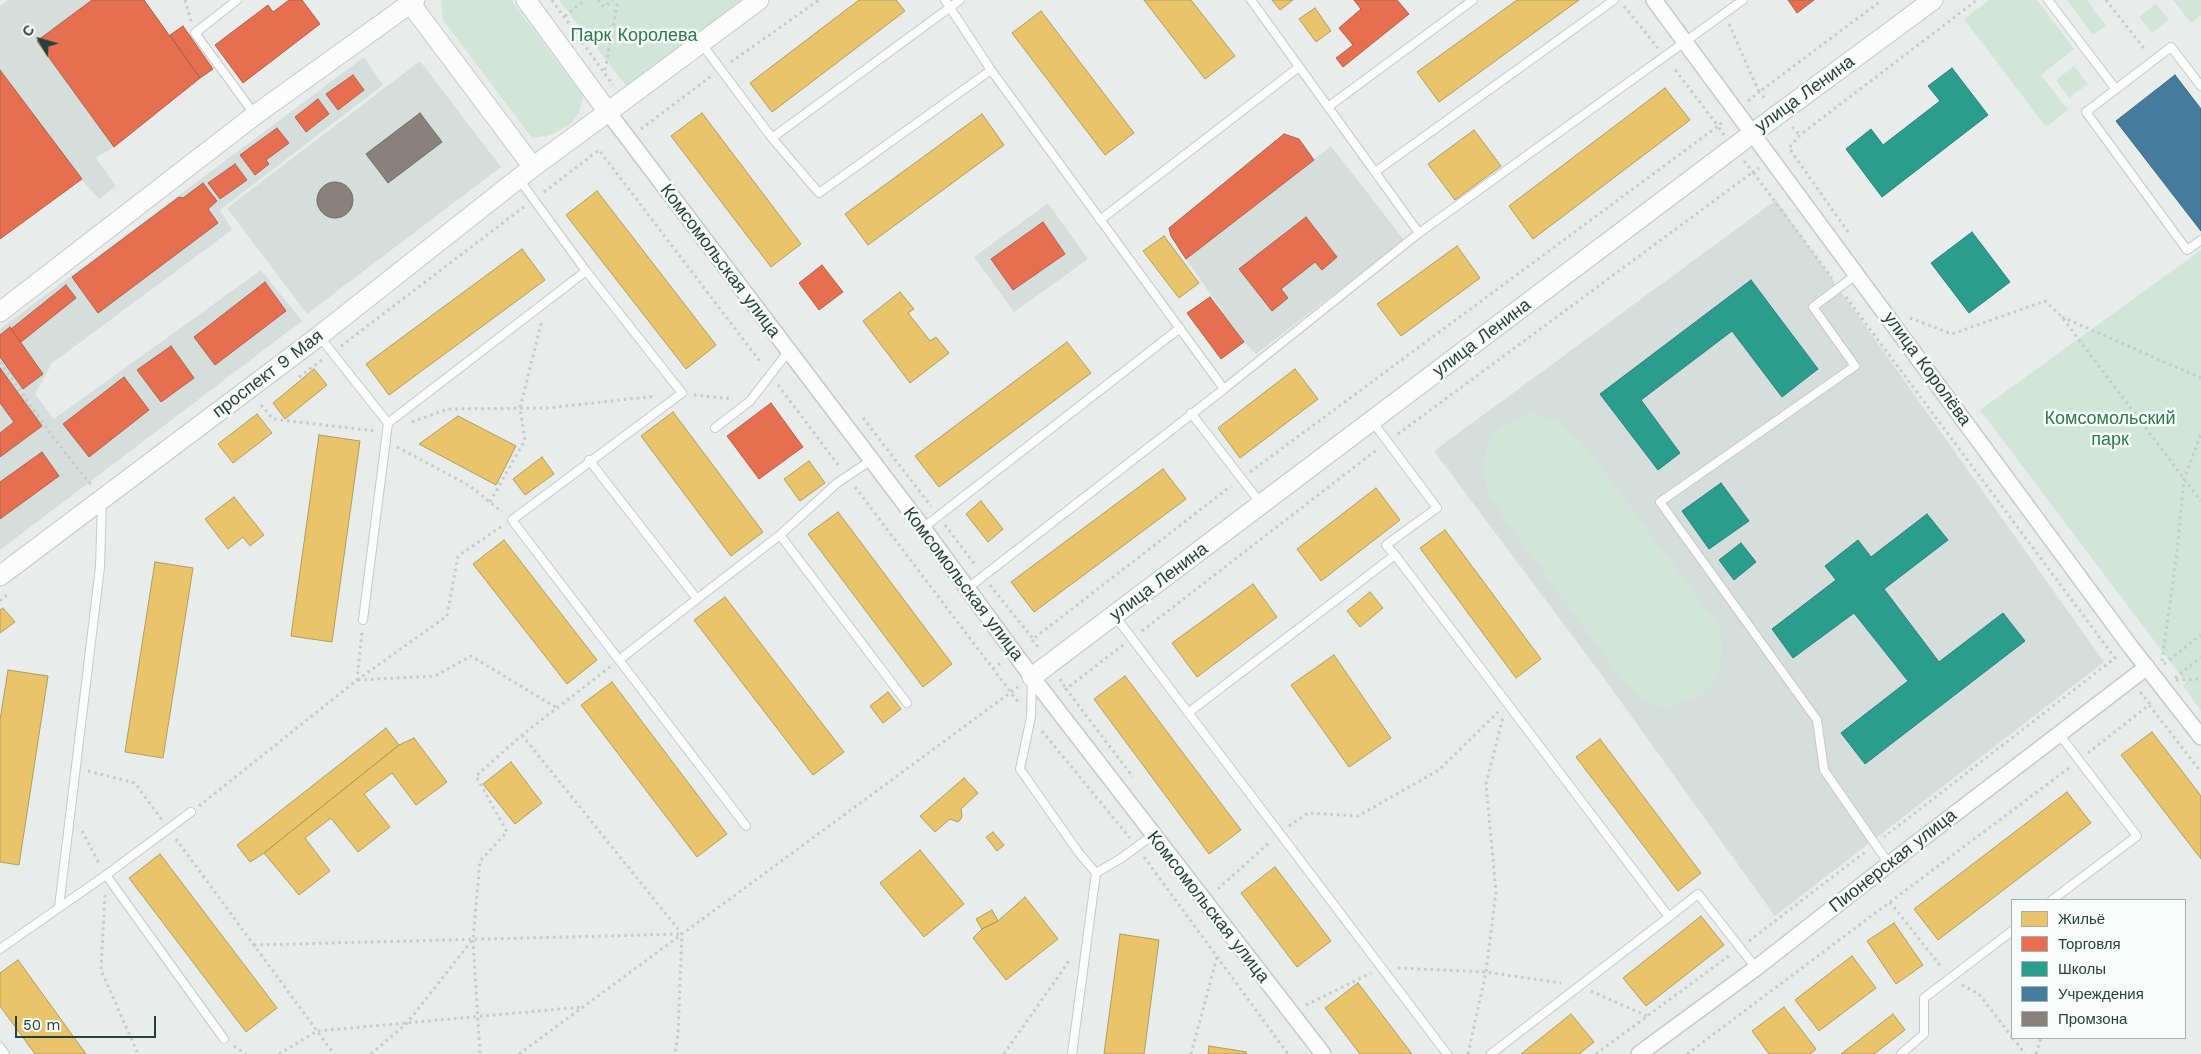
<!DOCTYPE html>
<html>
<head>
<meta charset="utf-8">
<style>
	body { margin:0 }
	#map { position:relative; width:2201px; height:1054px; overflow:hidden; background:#e8edeb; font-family:"Work Sans",sans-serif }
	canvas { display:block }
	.legend { position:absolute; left:2011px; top:899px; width:175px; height:140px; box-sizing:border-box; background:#f7fbf9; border:1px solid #a3b1ad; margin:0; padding:6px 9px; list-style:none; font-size:15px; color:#24423a }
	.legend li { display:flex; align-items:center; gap:10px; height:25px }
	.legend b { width:25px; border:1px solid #a3b1ad }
	.north { position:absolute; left:15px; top:15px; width:50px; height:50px; -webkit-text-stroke:4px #f7fbf9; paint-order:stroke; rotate:308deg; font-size:14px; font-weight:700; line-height:20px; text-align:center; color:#24423a }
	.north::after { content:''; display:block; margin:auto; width:18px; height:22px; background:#24423a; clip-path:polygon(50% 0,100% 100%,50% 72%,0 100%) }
	.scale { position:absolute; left:15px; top:1016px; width:141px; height:22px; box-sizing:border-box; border:2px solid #24423a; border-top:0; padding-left:6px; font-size:15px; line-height:18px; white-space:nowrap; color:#24423a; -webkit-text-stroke:4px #f7fbf9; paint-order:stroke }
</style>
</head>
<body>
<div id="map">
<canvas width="2201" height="1054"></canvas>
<ul class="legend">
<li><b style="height:14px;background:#e9c46a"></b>Жильё</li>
<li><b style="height:14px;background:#e76f51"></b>Торговля</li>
<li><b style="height:14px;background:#2a9d8f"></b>Школы</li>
<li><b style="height:14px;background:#457b9d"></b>Учреждения</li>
<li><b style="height:14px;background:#8a817c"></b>Промзона</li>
</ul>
<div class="north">С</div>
<div class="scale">50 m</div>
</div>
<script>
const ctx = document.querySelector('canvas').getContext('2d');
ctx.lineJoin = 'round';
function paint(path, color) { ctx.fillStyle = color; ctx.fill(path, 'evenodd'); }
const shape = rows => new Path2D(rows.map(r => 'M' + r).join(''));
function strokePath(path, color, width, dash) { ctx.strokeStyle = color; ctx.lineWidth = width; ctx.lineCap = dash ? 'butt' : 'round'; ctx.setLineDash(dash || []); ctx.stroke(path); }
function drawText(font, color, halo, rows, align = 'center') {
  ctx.font = font + ' "Work Sans",sans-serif'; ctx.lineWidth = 5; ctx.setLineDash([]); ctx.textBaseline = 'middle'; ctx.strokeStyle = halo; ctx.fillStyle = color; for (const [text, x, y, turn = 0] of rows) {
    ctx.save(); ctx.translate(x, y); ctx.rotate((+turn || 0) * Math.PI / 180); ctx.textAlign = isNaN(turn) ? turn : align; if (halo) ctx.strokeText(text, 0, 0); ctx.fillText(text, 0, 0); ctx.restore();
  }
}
paint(shape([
	[8,0,144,0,169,35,183,26,213,69,114,147,96,158,116,186,99,199,81,179,0,239,0,6],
	[364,57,383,85,220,210,232,230,52,363,35,394,54,419,261,270,302,321,0,550,0,329],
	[420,61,501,167,307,314,227,208],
	[1331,146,1404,240,1256,354,1244,342,1186,259],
	[1776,200,2104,662,1775,916,1598,670,1434,451],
	[1048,203,1088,259,1014,312,974,257]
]), '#d6dedb');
paint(shape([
	[511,0,583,96,579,113,570,125,551,135,532,138,443,20,441,0],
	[559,0,741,0,627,87],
	[1989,0,2037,0,2074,49,2041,75,2068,110,2046,127,1964,19],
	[2067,0,2087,0,2106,26,2093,35],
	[2173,0,2201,0,2201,15,2191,23],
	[2156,4,2169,20,2152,33,2139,17],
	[2074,66,2088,84,2069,98,2056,80],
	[2201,250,2201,711,2183,686,2186,683,1980,410],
	[1531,413,1550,418,1562,425,1581,441,1720,627,1722,653,1719,670,1710,687,1697,698,1669,707,1654,705,1639,696,1626,685,1489,497,1483,465,1487,447,1494,433,1502,426]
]), '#d1e6d8');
const homes = shape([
	[859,0,896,0,905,11,772,112,750,83,859,0],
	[1144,0,1191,0,1235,56,1205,79,1144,0],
	[1272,0,1293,0,1280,10,1272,0],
	[1517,0,1579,0,1439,102,1417,72,1517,0],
	[1315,8,1331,31,1316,42,1299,19,1315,8],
	[1041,11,1134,133,1105,155,1012,33,1041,11],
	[1665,88,1690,120,1533,239,1509,206,1665,88],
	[702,113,801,244,771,267,671,136,702,113],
	[982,114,1004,145,868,245,845,214,982,114],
	[1474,130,1501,166,1455,200,1428,164,1474,130],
	[597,191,716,345,686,369,566,215,597,191],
	[1164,236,1199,283,1179,298,1143,251,1164,236],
	[1457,246,1480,278,1401,336,1377,304,1457,246],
	[522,249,545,280,389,395,366,364,522,249],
	[900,292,914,309,908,313,930,341,936,337,949,353,910,383,863,321,900,292],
	[1067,342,1091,373,939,487,915,456,1067,342],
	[314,369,327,385,285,419,273,403,314,369],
	[1295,369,1318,399,1240,458,1218,428,1295,369],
	[673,412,763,532,731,556,641,436,673,412],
	[257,414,272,433,233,463,218,444,257,414],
	[458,416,516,446,496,485,419,444,458,416],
	[319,435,360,441,332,642,291,636,319,435],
	[542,457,554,474,525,495,513,479,542,457],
	[809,461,825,483,800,501,784,479,809,461],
	[1163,469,1186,499,1034,612,1011,582,1163,469],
	[1376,488,1400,520,1321,581,1297,549,1376,488],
	[234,497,264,535,250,546,243,537,228,549,205,519,234,497],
	[981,501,1003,529,988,542,966,514,981,501],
	[838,512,952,664,923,687,808,534,838,512],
	[1445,530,1541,659,1516,678,1420,548,1445,530],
	[504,540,597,660,567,684,473,564,504,540],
	[155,562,193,568,163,758,125,752,155,562],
	[1253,584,1277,617,1197,677,1172,643,1253,584],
	[1370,592,1383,608,1360,627,1347,611,1370,592],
	[725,597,844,752,813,775,694,620,725,597],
	[3,608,15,622,0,633,0,610,3,608],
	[1334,655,1391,738,1349,767,1291,685,1334,655],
	[8,670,48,676,19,865,0,862,0,720,8,670],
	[1125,676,1241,830,1209,854,1094,699,1125,676],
	[612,682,727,834,697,857,581,705,612,682],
	[888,692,901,709,883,723,870,706,888,692],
	[386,728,399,745,264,853,250,862,237,845,386,728],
	[2152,732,2201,796,2201,859,2121,755,2152,732],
	[414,738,447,782,416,805,392,773,364,794,390,827,358,852,331,818,305,838,330,871,299,895,264,853,399,745,414,738],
	[1600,739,1701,873,1678,891,1576,757,1600,739],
	[511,762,542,803,515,824,483,784,511,762],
	[964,778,978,793,961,809,962,816,961,819,958,822,950,819,935,832,920,816,964,778],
	[2067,792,2091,823,1938,940,1914,909,2067,792],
	[993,832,1004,845,997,851,986,837,993,832],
	[920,850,964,904,924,937,880,883,920,850],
	[160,854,277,1008,246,1032,129,878,160,854],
	[1275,867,1331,941,1297,967,1241,893,1275,867],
	[1025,897,1058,939,1006,980,973,938,982,929,998,921,1025,897],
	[992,910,998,921,982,929,976,919,992,910],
	[1701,916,1724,945,1646,1006,1623,978,1701,916],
	[1894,923,1923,965,1896,984,1867,941,1894,923],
	[1120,934,1159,940,1144,1054,1104,1054,1120,934],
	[1852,956,1876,988,1819,1031,1795,1000,1852,956],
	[18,960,86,1054,35,1054,0,1006,0,973,18,960],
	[1358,983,1412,1054,1360,1054,1325,1008,1358,983],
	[1784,1007,1816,1049,1810,1054,1769,1054,1752,1031,1784,1007],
	[1571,1014,1594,1042,1579,1054,1521,1054,1571,1014],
	[1893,1014,1905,1030,1874,1054,1841,1054,1893,1014],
	[1209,1046,1247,1052,1246,1054,1208,1054,1209,1046]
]);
paint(homes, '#e9c46a');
strokePath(homes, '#ae9d5c', 1);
const shops = shape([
	[92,0,144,0,200,78,114,147,37,41,92,0],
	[289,0,302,0,320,24,243,83,215,45,268,5,273,12,289,0],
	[1354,0,1397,0,1409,14,1343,67,1336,58,1353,45,1339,28,1361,9,1354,0],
	[1788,0,1814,0,1797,13,1788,0],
	[183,26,213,69,200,78,170,35,183,26],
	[0,70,82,179,0,239,0,70],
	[353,75,364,90,338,110,326,94,353,75],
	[318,99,329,114,306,132,295,117,318,99],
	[277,128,289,143,266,160,269,164,255,175,240,155,277,128],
	[1284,134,1299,139,1314,160,1186,259,1171,236,1169,228,1284,134],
	[235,164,247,180,220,199,208,183,235,164],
	[203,183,217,201,208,209,218,223,98,313,72,277,179,197,183,198,203,183],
	[1306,217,1337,257,1322,270,1315,262,1281,289,1288,298,1272,311,1239,269,1306,217],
	[1043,222,1065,254,1013,290,991,259,1043,222],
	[822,265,843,292,819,310,799,283,822,265],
	[265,282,286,311,215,365,194,337,265,282],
	[66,285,76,298,21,342,11,329,66,285],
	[1210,297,1244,342,1221,359,1187,313,1210,297],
	[10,327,43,374,23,389,0,357,0,335,10,327],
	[171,346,194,378,161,402,137,370,171,346],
	[0,368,42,426,0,457,0,433,14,422,0,403,0,368],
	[124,377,149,410,89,457,63,424,124,377],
	[771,403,803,447,759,479,727,436,771,403],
	[42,452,59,476,0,519,0,482,42,452]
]);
paint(shops, '#e76f51');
strokePath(shops, '#ac624a', 1);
const schools = shape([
	[1952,68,1988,115,1882,197,1846,149,1871,129,1883,145,1940,101,1928,86,1952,68],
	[1972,232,2010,282,1969,313,1931,263,1972,232],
	[1751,280,1818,369,1782,397,1732,331,1641,400,1680,453,1658,470,1600,394,1751,280],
	[1721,483,1749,521,1709,549,1682,511,1721,483],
	[1927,514,1948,540,1884,589,1939,662,2003,613,2025,641,1865,764,1841,733,1908,681,1854,613,1793,658,1772,629,1836,580,1825,566,1858,540,1871,557,1927,514],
	[1741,543,1756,562,1734,580,1719,560,1741,543]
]);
paint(schools, '#2a9d8f');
strokePath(schools, '#288276', 1);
const public = shape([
	[2175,75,2201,109,2201,231,2116,121,2175,75]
]);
paint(public, '#457b9d');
strokePath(public, '#3b6a7f', 1);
const industry = shape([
	[420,113,442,142,388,183,366,154,420,113],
	'317 200a18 18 0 1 1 36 0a18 18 0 1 1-36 0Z'
]);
paint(industry, '#8a817c');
strokePath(industry, '#6b6e68', 1);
const service = shape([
	[237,0,195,33,255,115],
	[1251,0,1419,233,1743,0],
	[2048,0,2115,88],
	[701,43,772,138,819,193,991,70,945,0],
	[2201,86,2171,47,2086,112,2187,250,2201,240],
	[1328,107,1473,0],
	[772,138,960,0],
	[1375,172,1614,0],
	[1100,220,1299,67],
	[586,271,682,393,512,520,746,826],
	[1857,274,1813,307,1855,366,1660,502,1817,720,1824,770,1889,864],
	[319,336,388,423,363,620],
	[1224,389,1419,233],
	[1191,413,1262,505],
	[1372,421,1437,508,1386,545,1395,555],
	[388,423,586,271,518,178],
	[715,428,750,401,788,352],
	[589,460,697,599,780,535,837,483,870,461],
	[923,528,1180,328],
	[780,535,907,703],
	[968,588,1224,389,991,70],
	[1115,616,1447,1054],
	[619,660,697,599],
	[1032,679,1031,717,1020,769,1079,853,1096,873,1120,859,1153,835],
	[1188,713,1395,555,1669,917,1491,1054],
	[106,875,191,812],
	[2052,900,2137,836,2059,734],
	[59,907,100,567,102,501],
	[1669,917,1698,894,1756,968],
	[0,949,106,875,224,1039],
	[0,1047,5,1054],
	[1072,1054,1096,873],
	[1901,1054,1924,1034,1924,998,2012,931]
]);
const minor = shape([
	[1654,0,2130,646,2201,737],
	[608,112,923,528,1032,677,1323,1054],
	[1639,1054,1756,968,1889,864,2147,667]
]);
const tertiary = shape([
	[410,3,533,167,608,112,526,0],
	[608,112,759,0],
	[0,312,255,115,415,0],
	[0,576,319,336,533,167],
	[1032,677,1753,133,1933,0]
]);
strokePath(service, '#c5cac8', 10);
strokePath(minor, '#c5cac8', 18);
strokePath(tertiary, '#c5cac8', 21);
strokePath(shape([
	[185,0,191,21],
	[552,0,613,85],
	[598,0,604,7,613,0],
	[2106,0,2146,51],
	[1624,6,1658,48],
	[565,16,585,0],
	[1729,24,1759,92,1882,0],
	[731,62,819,0],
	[605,70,618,0],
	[1748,101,1759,92,1767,100],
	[1792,127,1800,135],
	[641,129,710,77],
	[1724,135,1718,126,1724,121],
	[1744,161,1753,172,1759,168],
	[544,192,599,150,762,364],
	[1848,232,1789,148,1800,135,1977,0],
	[1846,297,2115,658,1884,837],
	[2062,317,2201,378],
	[1910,318,1952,334,2045,301,2061,316,2201,501],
	[341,346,525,206],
	[0,362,50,433,92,486],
	[299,377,322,360],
	[778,385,839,466],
	[694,395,733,399],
	[261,405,273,419,375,431],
	[863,418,931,506],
	[412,422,448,409,548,408,656,396],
	[1398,434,1753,172,1832,278],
	[397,447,470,486,502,512],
	[1250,472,1718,126,1673,67],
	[855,487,1019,703],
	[490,502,525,440,520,408,542,320],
	[945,525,976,566],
	[990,585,1033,639,1231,486],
	[0,601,9,593],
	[1142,631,1379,448],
	[1032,640,1040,649],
	[1123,645,1066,689,1133,777],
	[2162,661,2177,551,2184,479,2201,434],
	[2164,664,2201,635],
	[993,669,1003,661],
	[2175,678,2201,657],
	[1060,679,1066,689],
	[357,680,447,616,458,556,502,526],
	[358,680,435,676,471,656,557,708],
	[2176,680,2201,679],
	[2140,692,2150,704],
	[1042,731,1130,838],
	[522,735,682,934,678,1035,675,1054],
	[2088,753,2149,705,2201,772],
	[88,771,135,783,162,820],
	[199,806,357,680,362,631],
	[1289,826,1308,813,1358,816,1439,770,1498,712],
	[82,831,100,865],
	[176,839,334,1054],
	[1144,857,1288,1054],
	[1218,889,1271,841],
	[105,895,101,970,138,1054],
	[1890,902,1942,968],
	[473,940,480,1054],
	[1749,941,1865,852],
	[254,945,682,934],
	[1398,968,1486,972,1561,983],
	[1962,985,1979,994,2012,1037],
	[1591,991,1647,1016],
	[1306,1005,1371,973],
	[2013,1038,2025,1054],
	[234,1046,246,1054],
	[279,1054,317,1031,582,1007],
	[371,1054,407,1023,473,939,480,861,507,832,476,776,522,735,610,667],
	[519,1054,1018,687],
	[1004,1054,1071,958],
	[1191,1054,1217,957],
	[1468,1054,1486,972,1496,892,1486,784,1503,717],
	[1596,1054,1730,955],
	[1687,1054,2069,768],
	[2036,1054,2041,1038]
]), '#c3ccca', 3, [2.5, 4]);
strokePath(service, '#fcfcfc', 8);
strokePath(minor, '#fcfcfc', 15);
strokePath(tertiary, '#fcfcfc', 19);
drawText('18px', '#2d7a4b', '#f7fbf9', [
	["Парк Королева",634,36],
	["Комсомольский",2110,419],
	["парк",2110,440]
]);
drawText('18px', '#24423a', '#f7fbf9', [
	["улица Ленина",1805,94,-36],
	["Комсомольская улица",720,261,53],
	["улица Ленина",1482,338,-37],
	["улица Королёва",1927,369,54],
	["проспект 9 Мая",268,374,-37],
	["улица Ленина",1159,582,-37],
	["Комсомольская улица",963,584,53],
	["Пионерская улица",1893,861,-38],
	["Комсомольская улица",1208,907,52]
]);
</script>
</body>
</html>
